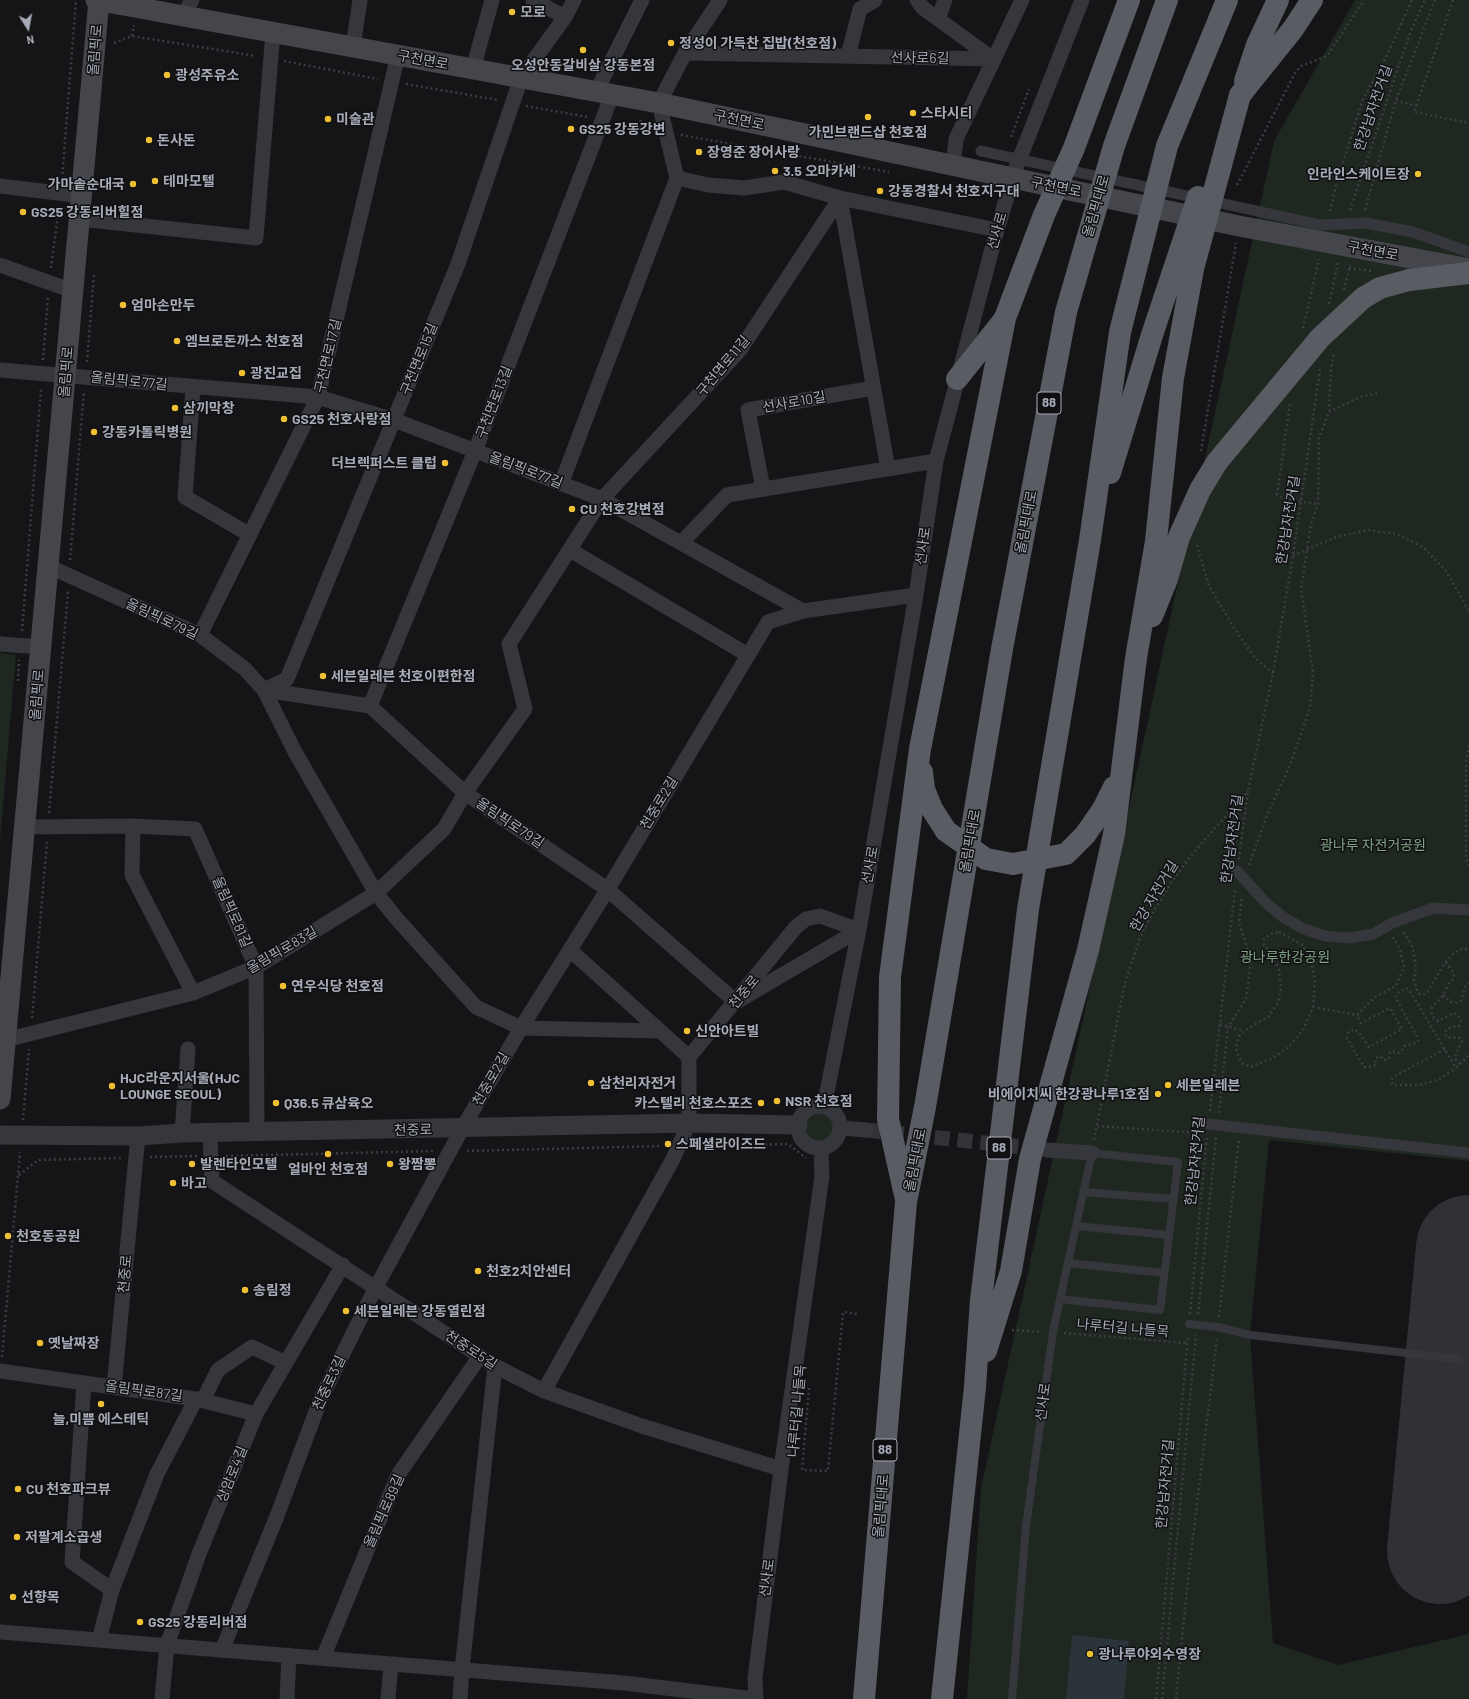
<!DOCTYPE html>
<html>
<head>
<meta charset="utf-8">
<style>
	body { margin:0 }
	#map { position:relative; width:1469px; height:1699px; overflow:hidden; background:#151517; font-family:Barlow,sans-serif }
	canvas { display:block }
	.north { position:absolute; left:8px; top:8px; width:40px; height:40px; -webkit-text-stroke:3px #101012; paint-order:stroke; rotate:169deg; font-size:11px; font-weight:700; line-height:16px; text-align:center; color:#a7abb7 }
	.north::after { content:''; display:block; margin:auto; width:14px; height:18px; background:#a7abb7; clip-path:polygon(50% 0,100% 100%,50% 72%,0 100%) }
</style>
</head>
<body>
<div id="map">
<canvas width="1469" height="1699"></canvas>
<div class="north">N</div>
</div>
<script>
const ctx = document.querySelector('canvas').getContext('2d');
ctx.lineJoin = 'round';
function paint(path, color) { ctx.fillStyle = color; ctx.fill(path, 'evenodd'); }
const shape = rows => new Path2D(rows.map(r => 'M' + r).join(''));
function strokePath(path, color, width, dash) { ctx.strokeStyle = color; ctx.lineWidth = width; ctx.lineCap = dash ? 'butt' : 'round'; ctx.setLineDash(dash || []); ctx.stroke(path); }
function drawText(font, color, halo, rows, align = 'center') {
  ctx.font = font + ' Barlow,"Noto Sans KR",sans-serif'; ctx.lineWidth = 3; ctx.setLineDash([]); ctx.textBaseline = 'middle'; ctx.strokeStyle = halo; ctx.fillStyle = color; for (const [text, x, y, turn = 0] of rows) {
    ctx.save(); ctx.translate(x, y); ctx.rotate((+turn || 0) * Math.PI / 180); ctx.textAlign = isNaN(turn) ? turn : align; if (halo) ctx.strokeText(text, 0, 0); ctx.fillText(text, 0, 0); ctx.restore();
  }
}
paint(shape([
	[1355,0,1469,0,1469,1161,1269,1140,1250,1335,1273,1643,1338,1665,1469,1634,1469,1699,967,1699,981,1488,1274,141],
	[0,653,16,655,0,840],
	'805 1127a14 14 0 1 1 28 0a14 14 0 1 1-28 0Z'
]), '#1f2721');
paint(shape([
	[1072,1635,1129,1641,1124,1699,1066,1699]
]), '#2b333b');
strokePath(shape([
	[1440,1551,1469,1248]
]), '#303135', 106);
strokePath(shape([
	[866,1130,1042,1149]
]), '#323337', 15, [15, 8]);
strokePath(shape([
	[1453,0,1414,112,1469,123],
	[132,36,134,25],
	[114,43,132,36,256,56],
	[284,61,378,79],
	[406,84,498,100],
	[1396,100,1416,106],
	[526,106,588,117],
	[617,123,651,129],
	[640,127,641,118],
	[681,135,889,172],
	[1011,137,1029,89],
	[62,179,76,0],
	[1237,185,1295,73,1301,66,1327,56,1364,0],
	[1350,210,1410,33,1425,0],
	[1365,210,1396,100,1435,0],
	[1330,211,1337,181,1363,99,1386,57,1412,0],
	[51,268,59,208],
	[1349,268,1372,271],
	[1344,290,1350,265],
	[1329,304,1338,262],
	[1303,328,1319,259],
	[43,360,48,297],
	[87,362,94,274],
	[1290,404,1277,495,1284,499,1318,504],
	[1329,412,1360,397,1379,393],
	[1201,451,1236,243],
	[1197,545,1209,586,1234,628,1255,658,1273,673],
	[1293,556,1336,537,1369,530,1396,534,1423,547,1446,571,1469,611],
	[70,560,84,391],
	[22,631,41,389],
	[18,681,19,660],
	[1469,745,1466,763,1466,858,1469,866],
	[49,813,68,591],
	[1239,859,1248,790,1273,673,1293,556,1320,369],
	[1249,865,1267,815,1290,765,1310,708,1313,672,1301,589,1311,524,1318,504,1319,438,1329,412,1331,369,1334,352],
	[1279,932,1303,945,1311,961,1315,981,1313,1007,1303,1030,1289,1047,1271,1059,1250,1067,1242,1063,1238,1055,1236,1046,1239,1036,1244,1031,1268,1017,1278,1003,1281,988,1279,970,1270,951,1264,945,1264,939,1271,934,1279,932],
	[1404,932,1413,948,1416,969,1414,980,1418,993,1422,995,1427,993,1444,964,1453,954,1461,949,1469,949],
	[1393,937,1400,949,1404,967,1396,986,1375,997,1357,1015,1361,1023,1390,1008,1402,1029,1369,1047,1359,1033,1354,1029,1348,1033,1347,1038,1364,1067,1371,1067,1376,1065,1375,1059,1379,1056,1386,1060,1389,1059,1390,1052,1392,1051,1398,1053,1401,1052,1404,1046,1418,1042,1418,1039,1396,998,1396,994,1406,988,1411,993,1456,1068,1469,1055],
	[1446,962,1454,974,1454,978,1449,983,1442,997,1432,1007,1432,1013,1434,1018,1438,1021,1454,1013,1461,1019,1461,1023,1459,1026,1448,1028,1445,1032,1446,1037,1460,1038,1462,1041,1456,1054,1455,1059,1460,1064],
	[1443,995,1451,1002,1455,1003,1461,1001,1465,987,1469,983],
	[1313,1007,1357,1015],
	[32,1018,47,842],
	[1220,1024,1244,1031],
	[1445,1049,1393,1077,1391,1081,1393,1085,1418,1085,1438,1080,1456,1068],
	[787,1106,797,1105,810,1097],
	[1210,1111,1235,889],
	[1219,1113,1228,1027,1246,999,1251,960,1239,922,1242,896],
	[23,1120,29,1049],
	[1097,1126,1199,1133],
	[1094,1140,1125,982,1140,938,1151,916,1171,883,1193,853,1248,791],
	[695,1146,788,1144,806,1158],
	[467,1151,662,1146],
	[226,1156,433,1151],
	[150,1157,197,1156],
	[19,1175,38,1160,121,1158],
	[1190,1314,1207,1136],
	[1198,1314,1216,1138],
	[1219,1317,1239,1139],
	[1012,1330,1041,1332],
	[1064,1333,1187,1343],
	[2,1357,20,1152],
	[809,1388,802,1470,828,1471,843,1312,857,1314],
	[1156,1699,1188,1335],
	[1162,1699,1196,1335],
	[1176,1699,1189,1570,1217,1338]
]), '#3c3e43', 2.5, [2, 3]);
strokePath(shape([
	[1083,1192,1173,1199],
	[1076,1226,1169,1235],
	[1068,1263,1164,1273],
	[1189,1324,1218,1327,1250,1335,1459,1359],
	[1012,1699,1026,1526,1053,1332,1060,1299,1092,1153,1178,1162,1160,1310,1060,1299]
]), '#36373c', 8);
strokePath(shape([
	[981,151,1321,225,1366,223,1413,232,1469,252],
	[1237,871,1266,903,1283,917,1304,929,1325,936,1349,938,1373,934,1392,923,1433,908,1469,910],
	[1208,1124,1469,1153]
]), '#36373c', 11);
strokePath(shape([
	[533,0,565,17],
	[720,0,685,53,659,103,677,178,708,185,744,188,784,182,840,198,997,230],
	[917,0,923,8,993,59],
	[183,16,192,0],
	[938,19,945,0],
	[353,47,360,0],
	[685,53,993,59],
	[848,56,860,9,875,0],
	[473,69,492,0],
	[596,92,642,0],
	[953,166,956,139,1022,0],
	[0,186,82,196],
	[840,198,888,469],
	[80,219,256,238,273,32],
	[0,265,73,291],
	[0,370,318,397,394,420,602,499,803,611],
	[193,388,185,497,250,535],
	[561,484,677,178],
	[763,489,748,410,873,388],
	[681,543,727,495,936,461],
	[570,550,748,655],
	[48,566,200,635,245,669,264,690,295,752,376,893,397,919,476,1007,521,1028,660,1031],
	[200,635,318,397,398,55],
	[0,644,41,647],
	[264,690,287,679,458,264,521,78,565,17,574,0],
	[264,690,370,706,465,793,607,889,736,1002,859,930],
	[370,706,475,451,612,95],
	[133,826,132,875,193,993],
	[25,827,133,826,195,829,256,967,257,1132],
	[570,950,689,1057],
	[5,1040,193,993,256,967,376,893,444,829,465,793,525,709,509,644,602,499,740,350,840,198],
	'798 1127a21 21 0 1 1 42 0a21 21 0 1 1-42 0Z',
	[824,1107,859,930,916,595,936,461,997,230,1014,173,1082,0],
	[841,1128,866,1130],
	[182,1133,188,1049],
	[210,1133,212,1181,495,1366,544,1391,642,1426,781,1469],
	[1047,1150,1092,1153],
	[0,1371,196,1399,256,1414],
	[84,1383,72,1562,112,1590],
	[114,1387,138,1136],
	[544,1391,673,1159,689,1123,689,1057,796,927,806,919,820,916,859,930],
	[203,1400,218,1370,252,1347,286,1363],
	[0,1632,624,1683,755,1699],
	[99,1640,112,1590,157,1474,196,1399],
	[222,1650,277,1516,321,1398,376,1287,462,1129,521,1028,611,884,768,622,803,611,916,595],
	[323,1658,398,1475,480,1356],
	[162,1699,167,1645,199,1554,256,1414,343,1265],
	[287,1699,289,1655],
	[388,1699,391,1664],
	[460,1699,462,1669,495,1366],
	[756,1699,755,1678,781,1469,822,1176,821,1149]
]), '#36373c', 15);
strokePath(shape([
	[0,1135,138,1136,182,1133,689,1123,798,1125]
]), '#36373c', 19);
strokePath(shape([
	[96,0,659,103,1239,226,1469,269],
	[0,1099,99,0]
]), '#44464c', 21);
strokePath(shape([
	[1245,81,1257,45,1278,0],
	[957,379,1003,321],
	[1110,473,1152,335,1198,197],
	[1152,616,1167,579,1179,537,1200,490,1217,462,1320,338,1363,298,1380,288,1409,280,1469,273],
	[922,772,924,789,932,809,946,831,986,859,1013,864,1066,854,1085,835,1103,809,1114,787],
	[905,1195,888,1119,890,977,920,749,1005,318,1044,215,1074,148,1129,0],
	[986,1351,1011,1271,1030,1159,1088,950,1114,834,1136,658,1156,541,1173,378,1193,269,1240,95,1293,29,1312,0],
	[864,1699,906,1202,925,1107,1002,649,1066,312,1114,146,1167,0],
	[942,1699,975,1387,981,1300,1028,909,1090,540,1120,332,1167,146,1227,0]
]), '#5a5c64', 22);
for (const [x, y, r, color] of [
	[512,12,4,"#f0c034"],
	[671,43,4,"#f0c034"],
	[583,50,4,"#f0c034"],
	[167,75,4,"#f0c034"],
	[913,113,4,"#f0c034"],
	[868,117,4,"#f0c034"],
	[328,119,4,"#f0c034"],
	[571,129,4,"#f0c034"],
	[149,140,4,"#f0c034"],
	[699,152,4,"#f0c034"],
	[775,171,4,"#f0c034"],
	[1418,174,4,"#f0c034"],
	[155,181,4,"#f0c034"],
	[133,184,4,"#f0c034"],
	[880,191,4,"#f0c034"],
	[23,212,4,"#f0c034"],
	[123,305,4,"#f0c034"],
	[177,341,4,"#f0c034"],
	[242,373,4,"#f0c034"],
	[175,408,4,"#f0c034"],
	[284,419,4,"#f0c034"],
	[94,432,4,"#f0c034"],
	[445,463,4,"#f0c034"],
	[572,509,4,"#f0c034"],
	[323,676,4,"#f0c034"],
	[283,986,4,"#f0c034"],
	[687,1031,4,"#f0c034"],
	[591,1083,4,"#f0c034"],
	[1168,1085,4,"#f0c034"],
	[112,1086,4,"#f0c034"],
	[1158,1094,4,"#f0c034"],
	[777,1101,4,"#f0c034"],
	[276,1103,4,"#f0c034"],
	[761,1103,4,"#f0c034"],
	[668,1144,4,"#f0c034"],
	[328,1154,4,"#f0c034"],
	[192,1164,4,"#f0c034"],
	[390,1164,4,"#f0c034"],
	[173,1183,4,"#f0c034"],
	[8,1236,4,"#f0c034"],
	[478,1271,4,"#f0c034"],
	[245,1290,4,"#f0c034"],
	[346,1311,4,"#f0c034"],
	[40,1343,4,"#f0c034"],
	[101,1404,4,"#f0c034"],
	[18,1489,4,"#f0c034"],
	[17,1537,4,"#f0c034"],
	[13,1597,4,"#f0c034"],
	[140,1622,4,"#f0c034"],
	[1090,1654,4,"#f0c034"]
]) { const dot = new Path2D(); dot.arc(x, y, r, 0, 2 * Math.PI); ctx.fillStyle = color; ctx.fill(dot); strokePath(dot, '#101012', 1.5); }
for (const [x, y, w] of [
	[1049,403,24],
	[999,1148,24],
	[885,1450,24]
]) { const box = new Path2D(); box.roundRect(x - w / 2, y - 11, w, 22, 3); ctx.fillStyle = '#101012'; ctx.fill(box); strokePath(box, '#a7abb7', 1); }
drawText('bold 13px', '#a7abb7', null, [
	["88",1049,403],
	["88",999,1148],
	["88",885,1450]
]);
drawText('bold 14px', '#a7abb7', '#101012', [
	["모로",520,12],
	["정성이 가득찬 집밥(천호점)",679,43],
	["오성안동갈비살 강동본점",583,65,"center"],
	["광성주유소",175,75],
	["스타시티",921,113],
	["미술관",336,119],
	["GS25 강동강변",579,129],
	["가민브랜드샵 천호점",868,132,"center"],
	["돈사돈",157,140],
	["장영준 장어사랑",707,152],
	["3.5 오마카세",783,171],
	["인라인스케이트장",1410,174,"right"],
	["테마모텔",163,181],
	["가마솥순대국",125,184,"right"],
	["강동경찰서 천호지구대",888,191],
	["GS25 강동리버힐점",31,212],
	["엄마손만두",131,305],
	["엠브로돈까스 천호점",185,341],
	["광진교집",250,373],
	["삼끼막창",183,408],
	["GS25 천호사랑점",292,419],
	["강동카톨릭병원",102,432],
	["더브렉퍼스트 클럽",437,463,"right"],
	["CU 천호강변점",580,509],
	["세븐일레븐 천호이편한점",331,676],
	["연우식당 천호점",291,986],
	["신안아트빌",695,1031],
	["HJC라운지서울(HJC",120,1078],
	["LOUNGE SEOUL)",120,1094],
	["삼천리자전거",599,1083],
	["세븐일레븐",1176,1085],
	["비에이치씨 한강광나루1호점",1150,1094,"right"],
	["NSR 천호점",785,1101],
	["Q36.5 큐삼육오",284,1103],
	["카스텔리 천호스포츠",753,1103,"right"],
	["스페셜라이즈드",676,1144],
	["발렌타인모텔",200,1164],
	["왕짬뽕",398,1164],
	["얼바인 천호점",328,1169,"center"],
	["바고",181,1183],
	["천호동공원",16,1236],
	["천호2치안센터",486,1271],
	["송림정",253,1290],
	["세븐일레븐 강동열린점",354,1311],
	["옛날짜장",48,1343],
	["늘,미쁨 에스테틱",101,1419,"center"],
	["CU 천호파크뷰",26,1489],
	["저팔계소곱생",25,1537],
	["선향목",21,1597],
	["GS25 강동리버점",148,1622],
	["광나루야외수영장",1098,1654]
], 'left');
drawText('14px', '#a7abb7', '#101012', [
	["올림픽로",95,50,-85],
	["선사로6길",920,58,1],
	["구천면로",423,60,11],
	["한강남자전거길",1373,108,-71],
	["구천면로",739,120,12],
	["구천면로",1056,187,12],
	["올림픽대로",1096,206,-74],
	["선사로",997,231,-74],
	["구천면로",1373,251,11],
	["구천면로17길",328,356,-77],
	["구천면로15길",419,359,-68],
	["구천면로11길",723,366,-50],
	["올림픽로",66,372,-85],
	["올림픽로77길",129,381,6],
	["구천면로13길",494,402,-69],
	["선사로10길",794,402,-10],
	["올림픽로77길",526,470,21],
	["한강남자전거길",1288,520,-81],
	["올림픽대로",1026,522,-79],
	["선사로",923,546,-82],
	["올림픽로79길",162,619,25],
	["올림픽로",37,695,-85],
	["천중로2길",659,803,-59],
	["올림픽로79길",510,823,34],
	["한강남자전거길",1232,839,-82],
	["올림픽대로",970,841,-80],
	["선사로",870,865,-80],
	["한강 자전거길",1154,896,-59],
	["올림픽로81길",232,912,66],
	["올림픽로83길",282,950,-30],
	["천중로",744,992,-51],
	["천중로2길",491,1079,-60],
	["천중로",413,1130,-1],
	["올림픽대로",915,1160,-79],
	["한강남자전거길",1195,1161,-84],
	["천중로",125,1274,-85],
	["나루터길 나들목",1123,1328,5],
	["천중로5길",471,1350,33],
	["천중로3길",329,1383,-65],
	["올림픽로87길",144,1391,8],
	["선사로",1043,1402,-82],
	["나루터길 나들목",797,1411,-85],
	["상암로4길",232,1474,-68],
	["한강남자전거길",1165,1484,-85],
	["올림픽대로",881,1506,-85],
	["올림픽로89길",384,1511,-66],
	["선사로",767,1578,-83]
]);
drawText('14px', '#7ea283', '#101012', [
	["광나루 자전거공원",1373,845],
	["광나루한강공원",1285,957]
]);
</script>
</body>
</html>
